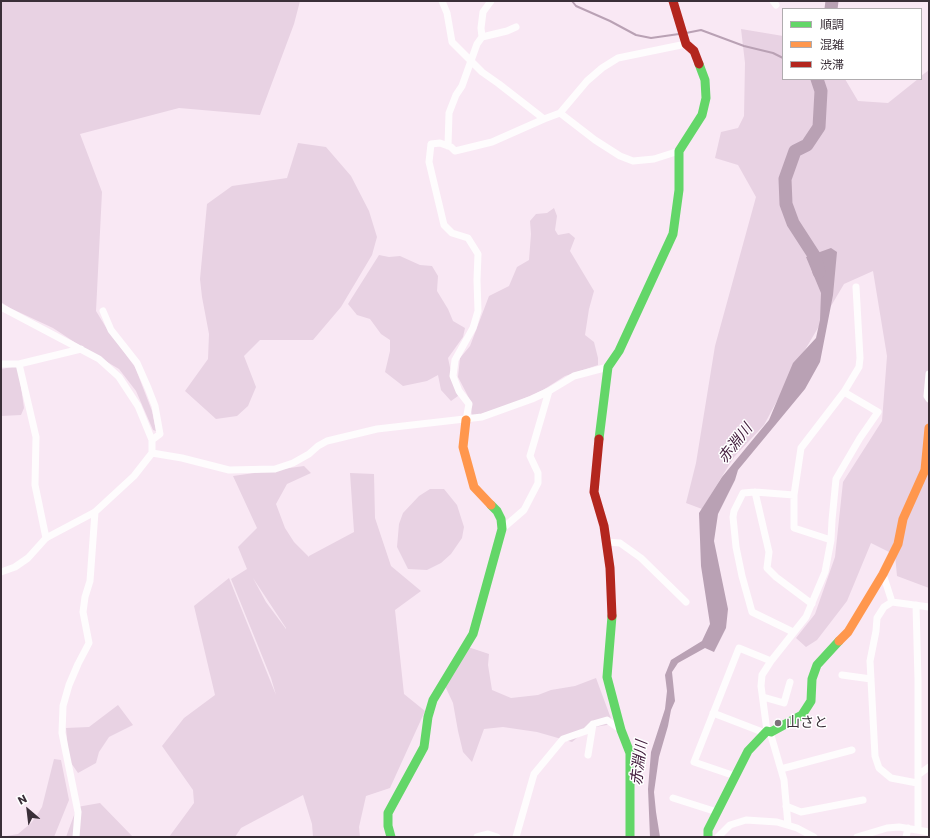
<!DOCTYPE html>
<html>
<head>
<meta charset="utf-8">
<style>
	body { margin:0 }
	#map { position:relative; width:930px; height:838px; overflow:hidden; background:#f9e8f4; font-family:Poppins,"Noto Sans JP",sans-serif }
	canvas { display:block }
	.frame { position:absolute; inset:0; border:2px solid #3a2f38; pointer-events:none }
	.legend { position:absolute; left:782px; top:8px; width:140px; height:72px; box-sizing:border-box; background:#fff; border:1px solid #b0acaf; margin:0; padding:5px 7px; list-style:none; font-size:12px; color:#3a2f38 }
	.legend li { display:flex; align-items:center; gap:8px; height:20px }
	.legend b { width:20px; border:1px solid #b0acaf }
	.north { position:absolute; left:8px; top:790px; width:40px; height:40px; -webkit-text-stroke:3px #fff; paint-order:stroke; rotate:332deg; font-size:11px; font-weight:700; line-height:16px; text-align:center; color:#3a2f38 }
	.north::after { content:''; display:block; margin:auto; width:14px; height:18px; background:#3a2f38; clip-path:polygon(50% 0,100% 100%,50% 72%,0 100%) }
</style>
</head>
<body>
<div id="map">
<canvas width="930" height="838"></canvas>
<div class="frame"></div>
<ul class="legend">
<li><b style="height:5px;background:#63d668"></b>順調</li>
<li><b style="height:5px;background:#ff974d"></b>混雑</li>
<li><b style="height:5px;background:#b3261e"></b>渋滞</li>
</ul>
<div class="north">N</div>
</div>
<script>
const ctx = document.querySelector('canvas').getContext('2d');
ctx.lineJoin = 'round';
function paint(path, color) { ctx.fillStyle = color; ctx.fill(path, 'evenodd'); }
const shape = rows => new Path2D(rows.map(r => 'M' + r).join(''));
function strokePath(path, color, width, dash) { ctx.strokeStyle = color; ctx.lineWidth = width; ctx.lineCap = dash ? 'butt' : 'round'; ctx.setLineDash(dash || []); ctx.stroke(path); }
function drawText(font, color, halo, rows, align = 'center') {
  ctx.font = font + ' Poppins,"Noto Sans JP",sans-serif'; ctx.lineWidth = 3; ctx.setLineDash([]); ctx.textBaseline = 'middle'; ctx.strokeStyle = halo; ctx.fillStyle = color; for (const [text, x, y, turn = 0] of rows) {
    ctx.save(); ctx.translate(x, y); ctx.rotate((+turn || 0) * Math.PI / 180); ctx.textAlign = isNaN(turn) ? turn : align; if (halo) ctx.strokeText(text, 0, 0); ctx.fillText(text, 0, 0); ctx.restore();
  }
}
paint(shape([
	[1,1,300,1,294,24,260,115,179,108,80,134,102,192,96,311,107,329,135,367,152,411,156,431,153,430,136,391,119,369,85,349,53,328,10,308,1,302],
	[741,29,783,36,783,79,845,79,858,101,888,103,918,79,921,79,921,76,929,70,929,588,897,576,895,555,871,543,847,601,817,640,806,647,796,638,815,614,835,557,843,482,882,421,887,356,873,271,844,284,799,360,764,425,734,457,702,509,686,503,696,463,715,346,756,197,738,165,715,158,721,132,738,128,744,116,745,63],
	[298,143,326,147,351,176,369,211,377,237,372,255,341,307,313,340,260,340,244,356,256,387,248,406,237,416,216,419,185,391,208,359,209,334,202,297,200,279,207,204,232,186,287,178],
	[554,208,557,216,555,230,558,235,569,233,575,238,570,251,594,291,589,309,585,335,594,342,598,358,598,365,565,376,543,390,514,403,472,417,470,400,458,377,460,358,470,346,489,296,509,286,517,267,529,260,531,234,530,221,536,214,547,213],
	[379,255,389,257,400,256,420,265,432,266,438,276,437,291,448,309,453,321,465,328,463,337,448,358,451,372,458,396,451,401,441,390,438,375,427,381,403,386,385,372,390,351,390,340,381,334,370,319,357,315,348,304],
	[18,366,24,408,21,415,1,416,1,369],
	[304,466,311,473,287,484,276,504,285,528,294,542,309,557,309,556,354,532,350,473,374,474,375,518,391,566,421,591,395,610,404,694,425,711,390,788,366,796,359,827,360,837,313,837,312,824,303,795,241,828,235,837,169,837,194,803,193,790,162,746,184,718,215,695,194,606,229,578,276,695,271,678,231,579,247,569,238,547,257,528,233,476],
	[253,578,286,628,286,629,266,602],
	[430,489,444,489,457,505,464,527,462,538,451,554,441,563,427,570,408,569,397,547,399,524,403,513,419,496],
	[465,646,489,654,488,665,492,690,511,698,538,695,551,690,575,686,596,678,613,724,589,728,572,742,537,732,503,727,484,729,472,762,463,752,458,731,453,703,445,686],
	[118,705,133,725,109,737,99,752,96,763,78,773,69,760,66,728,89,727],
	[54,759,61,760,69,800,54,837,1,837,18,834,31,823,35,818,42,807],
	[100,803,133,837,66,837,77,807]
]), '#e8d2e3');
paint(shape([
	[831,248,837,252,833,295,820,362,805,389,738,470,735,480,718,514,714,541,728,609,726,628,714,652,705,648,678,663,672,672,675,701,671,710,668,726,659,757,654,792,656,812,660,837,650,837,648,789,651,752,665,709,667,691,665,675,671,660,702,641,710,624,701,566,699,513,722,477,769,420,793,363,816,338,820,320,821,293,806,257]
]), '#b9a1b4');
strokePath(shape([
	[572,1,576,6,610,21,636,35,651,38,679,34],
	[686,33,701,30,744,46,773,53,783,58]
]), '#b9a1b4', 2);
strokePath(shape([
	[831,9,832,1],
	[817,79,821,91,819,127,807,145,795,151,785,179,786,204,793,223,815,257,819,272]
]), '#b9a1b4', 13);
strokePath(shape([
	[442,1,447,13,452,42,482,72,499,84,544,119,560,113,595,140,620,156,633,161,654,159,679,151],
	[773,1,776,5],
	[482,37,481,28,483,12,491,1],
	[560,113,587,81,602,68,618,58,686,44],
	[448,146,449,113,456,95,462,86,477,44,482,37,507,31,516,27],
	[1,307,99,359,119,377,138,406,152,440,152,453,134,476,95,512,46,538,28,558,15,567,1,572],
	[103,311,111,330,137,363,148,388,155,406,160,434,152,440],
	[1,364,19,364,81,349],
	[19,364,36,437,35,485,46,538],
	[929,374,927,396,929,399],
	[466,420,469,404,459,391,453,376,455,360,473,328,478,311,477,280,478,254,468,238,452,233,444,225,429,162,431,144,440,143,451,147,455,151,492,142,544,119],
	[152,453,182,458,229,470,275,469,293,463,309,454,318,446,327,441,377,429,482,417,532,399,549,391,574,376,608,367],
	[755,492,769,552,767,568,776,577,812,604],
	[502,529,524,510,538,483,538,473,530,456,549,391],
	[831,540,794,528,794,495,801,448,844,392,859,367,860,358,856,287],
	[606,542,620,543,641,558,686,602],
	[883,574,892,602],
	[916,605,918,680,918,830],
	[793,632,752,612,742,576,736,547,733,517,734,511,743,493,755,492,794,495],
	[842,675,871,679],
	[763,697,784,703,790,682],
	[713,713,765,733],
	[767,731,761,686,762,675,771,661,806,617,825,572,831,540,832,520,836,479,860,438,878,412,844,392],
	[770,732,784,780,788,825],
	[588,755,593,724],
	[781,769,852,750],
	[918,775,929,767],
	[735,776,694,762,739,648,771,661],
	[917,783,891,778,879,768,875,756,870,661,876,631,877,618,884,607,892,602,929,607],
	[673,798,717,812],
	[786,806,801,812,863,800],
	[76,837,78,812,62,733,63,706,69,685,78,664,89,643,83,612,85,597,90,581,95,512],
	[477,837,488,834,497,837],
	[516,837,534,774,563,739,586,731,593,724,607,720,621,730],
	[718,837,730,825,746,820,777,822,797,828,814,837],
	[857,837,887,828,899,827,929,832],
	[906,837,908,828]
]), '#fefcfd', 7);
strokePath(shape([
	[599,439,608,367,619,351,673,234,679,190,679,151,702,115,706,98,705,80,699,64],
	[612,616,607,677,621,730,630,753,630,837],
	[391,837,388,826,388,813,424,747,428,717,433,700,473,634,502,529,501,519,497,511,491,505],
	[708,837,708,830,748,751,767,731,771,732,802,715,811,701,812,679,817,665,839,641]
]), '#63d668', 9);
strokePath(shape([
	[466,420,463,447,474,487,491,505],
	[839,641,848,632,883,574,898,544,903,519,925,470,929,428]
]), '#ff974d', 9);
strokePath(shape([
	[673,1,686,44,694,51,699,64],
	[599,439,594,492,604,526,610,568,612,616]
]), '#b3261e', 9);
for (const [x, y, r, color] of [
	[778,723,4,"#7d707a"]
]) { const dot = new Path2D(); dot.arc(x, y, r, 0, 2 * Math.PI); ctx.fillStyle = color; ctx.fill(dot); strokePath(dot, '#fff', 1.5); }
drawText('14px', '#3a2f38', '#fff', [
	["山さと",786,723]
], 'left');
drawText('italic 15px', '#411b3b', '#fff', [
	["赤淵川",736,444,-52],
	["赤淵川",640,763,-83]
]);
</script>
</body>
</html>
